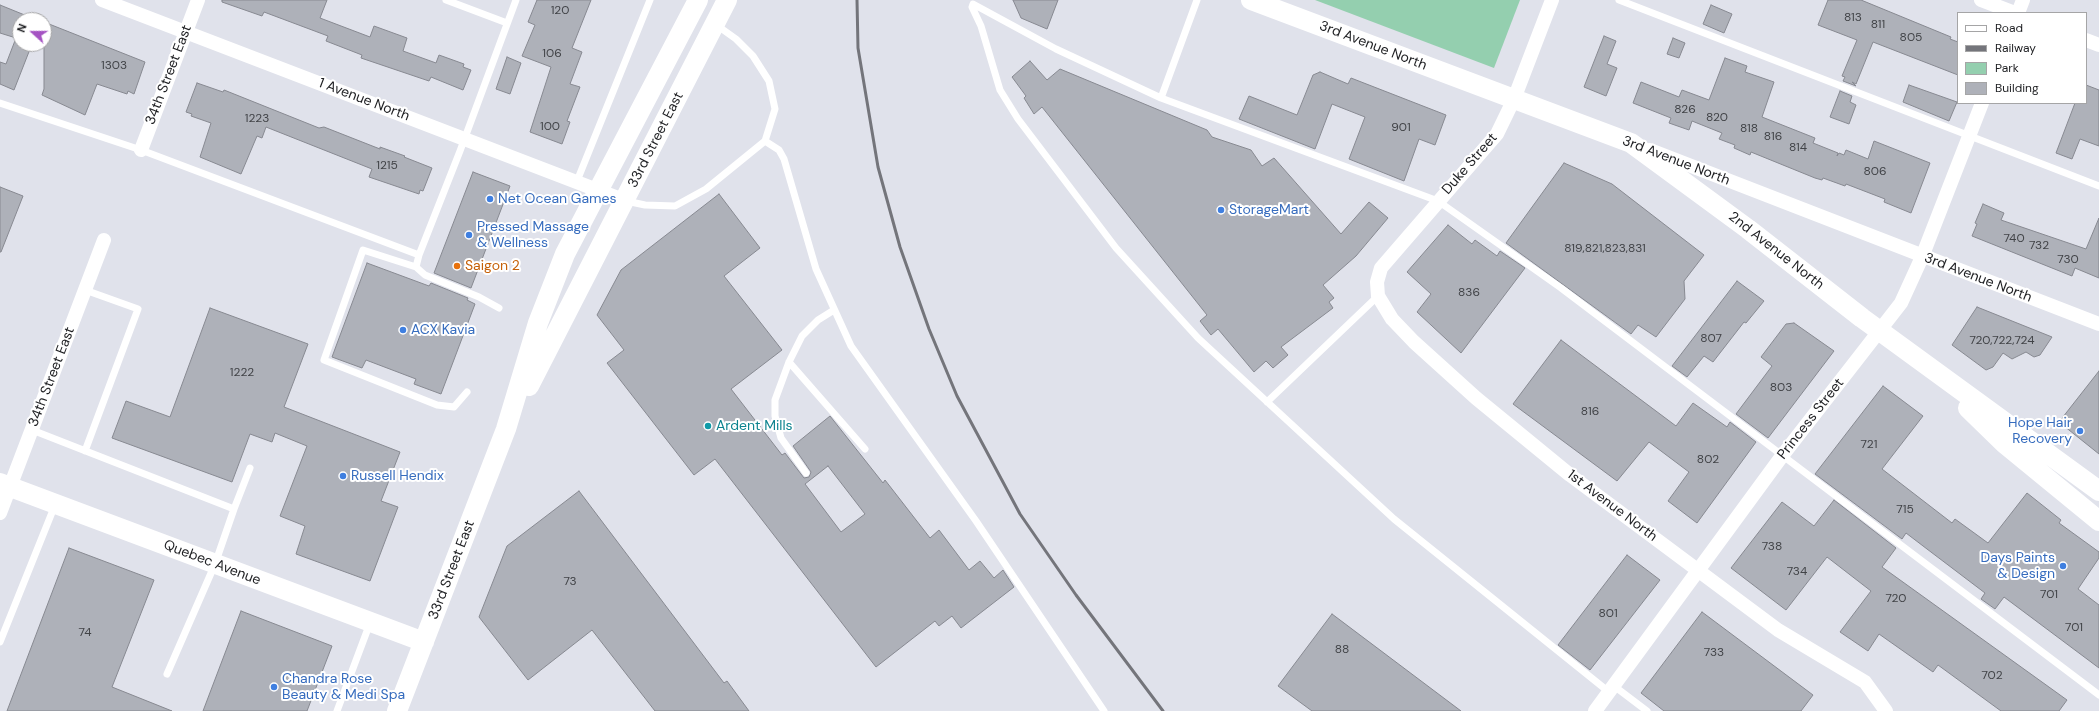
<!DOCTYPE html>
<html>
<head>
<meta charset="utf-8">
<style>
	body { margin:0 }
	#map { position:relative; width:2099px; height:711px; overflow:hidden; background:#e0e2eb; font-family:"DM Sans",sans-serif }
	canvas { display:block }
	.legend { position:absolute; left:1957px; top:12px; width:130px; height:92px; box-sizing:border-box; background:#fff; border:1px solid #a5a5a6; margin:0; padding:5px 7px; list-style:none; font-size:12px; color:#1d1e21 }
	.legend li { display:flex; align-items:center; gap:8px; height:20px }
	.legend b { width:20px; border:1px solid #a5a5a6 }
	.north { position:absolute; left:12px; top:12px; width:40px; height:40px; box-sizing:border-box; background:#fff; border:1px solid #a5a5a6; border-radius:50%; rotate:291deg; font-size:11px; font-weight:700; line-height:16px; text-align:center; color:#1d1e21 }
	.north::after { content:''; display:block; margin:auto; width:14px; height:18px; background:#a553c3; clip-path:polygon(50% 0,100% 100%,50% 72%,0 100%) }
</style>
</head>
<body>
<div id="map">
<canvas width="2099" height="711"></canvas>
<ul class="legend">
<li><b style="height:5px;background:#fff"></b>Road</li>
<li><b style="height:5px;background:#74757b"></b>Railway</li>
<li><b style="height:11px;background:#94cfaf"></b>Park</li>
<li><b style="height:11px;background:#aeb1b9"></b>Building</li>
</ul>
<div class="north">N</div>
</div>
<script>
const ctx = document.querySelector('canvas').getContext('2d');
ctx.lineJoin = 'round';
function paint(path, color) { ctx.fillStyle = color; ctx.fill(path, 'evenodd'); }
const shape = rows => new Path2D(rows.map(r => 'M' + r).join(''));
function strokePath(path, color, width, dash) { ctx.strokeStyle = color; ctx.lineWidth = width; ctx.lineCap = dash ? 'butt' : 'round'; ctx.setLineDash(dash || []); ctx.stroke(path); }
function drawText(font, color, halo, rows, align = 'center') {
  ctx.font = font + ' "DM Sans",sans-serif'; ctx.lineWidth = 4; ctx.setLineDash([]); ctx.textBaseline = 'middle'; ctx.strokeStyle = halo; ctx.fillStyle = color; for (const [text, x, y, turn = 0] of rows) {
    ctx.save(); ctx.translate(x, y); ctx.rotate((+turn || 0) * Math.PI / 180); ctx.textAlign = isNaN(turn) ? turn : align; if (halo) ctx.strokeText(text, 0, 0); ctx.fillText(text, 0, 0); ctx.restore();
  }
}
paint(shape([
	[1315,0,1520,0,1494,68]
]), '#94cfaf');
const building = shape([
	[222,0,327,0,320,18,370,37,374,26,407,38,403,51,436,63,439,55,464,64,463,67,471,70,463,90,431,77,429,81,361,58,362,55,326,41,328,36,264,12,262,16,222,2,222,0],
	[537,0,591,0,572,48,582,52,570,84,580,87,567,121,570,122,562,144,530,132,551,67,522,56,535,25,528,22,537,0],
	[1013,0,1058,0,1047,29,1021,18,1013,0],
	[1828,0,1861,0,1951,37,1950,39,1958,42,1958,75,1873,42,1856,84,1852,82,1856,86,1843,81,1845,77,1842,76,1857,40,1818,25,1828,0],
	[0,5,37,20,20,20,20,44,32,44,14,90,0,84,0,62,6,64,16,38,0,33,0,5],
	[1711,5,1732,14,1724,33,1703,24,1711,5],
	[44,22,145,62,134,94,128,91,127,94,97,84,85,115,42,95,44,89,44,22],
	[1604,36,1616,41,1607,64,1617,68,1606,96,1584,87,1604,36],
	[1673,38,1685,43,1679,58,1667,54,1673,38],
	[507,57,521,63,510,94,496,89,507,57],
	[1725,58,1747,66,1745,72,1774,82,1762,117,1815,138,1813,143,1838,153,1837,156,1839,153,1844,155,1846,150,1868,159,1874,141,1930,163,1911,213,1884,202,1885,199,1846,184,1845,186,1823,178,1822,180,1815,178,1751,152,1750,155,1734,148,1735,145,1719,139,1722,133,1692,121,1689,130,1669,123,1671,118,1633,103,1641,82,1679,97,1682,90,1709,100,1725,58],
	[1030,61,1047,80,1060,69,1207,130,1212,137,1251,150,1262,166,1274,158,1341,234,1369,202,1388,218,1356,256,1323,285,1334,298,1329,302,1333,308,1281,347,1288,355,1273,368,1266,361,1254,372,1218,329,1211,335,1200,321,1207,315,1042,107,1034,114,1024,98,1026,96,1012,77,1030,61],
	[1320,72,1348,84,1351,78,1446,115,1435,145,1419,139,1404,181,1349,159,1365,117,1332,104,1315,149,1239,119,1249,96,1297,115,1313,75,1320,72],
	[197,83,223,92,224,90,319,128,324,127,380,149,380,147,405,156,404,157,432,168,423,191,420,190,419,194,369,177,372,169,266,127,262,138,257,136,241,174,200,157,211,123,191,116,192,114,186,112,197,83],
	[1909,85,1957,102,1949,121,1903,102,1909,85],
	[2086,85,2099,90,2099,146,2080,139,2072,159,2056,153,2075,103,2086,103,2086,85],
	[1840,91,1852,96,1850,102,1856,105,1849,124,1830,117,1840,91],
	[1564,163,1612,184,1704,255,1684,281,1685,299,1656,337,1638,325,1631,334,1506,243,1564,163],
	[473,172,510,186,471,288,434,273,473,172],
	[0,187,23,196,1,252,0,252,0,187],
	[719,194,760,248,724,276,782,350,731,389,782,455,785,453,804,478,809,477,811,472,793,446,830,416,883,483,885,480,930,538,939,530,969,570,980,561,994,578,1003,570,1014,587,961,628,952,616,939,626,935,621,876,667,715,459,694,475,607,363,624,350,597,315,621,270,719,194],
	[828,466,865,514,841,532,805,484,828,466],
	[1983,204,2004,213,2001,220,2086,249,2099,218,2099,278,2075,268,2072,276,1972,236,1977,224,1975,223,1983,204],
	[1448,225,1472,244,1475,240,1497,256,1500,251,1525,268,1461,353,1417,312,1431,294,1407,272,1448,225],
	[367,263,429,286,431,283,468,298,467,300,475,304,441,394,414,384,416,379,366,360,362,368,332,357,367,263],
	[1737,281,1764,301,1746,323,1744,322,1713,362,1704,356,1687,377,1672,366,1737,281],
	[1977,307,2052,337,2040,355,2034,357,2026,352,2012,359,2003,353,1993,367,1986,370,1952,345,1977,307],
	[210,308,308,344,284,407,400,452,381,501,398,507,370,581,296,554,305,526,280,516,307,446,275,433,272,442,250,434,232,482,112,438,126,401,170,417,210,308],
	[1794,323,1834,351,1768,438,1736,414,1772,366,1761,357,1786,324,1794,323],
	[1561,340,1676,426,1693,403,1727,427,1730,422,1756,442,1697,523,1668,501,1689,472,1649,442,1617,481,1513,404,1561,340],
	[2099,371,2099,454,2059,422,2099,371],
	[1883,386,1923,416,1882,469,1952,523,1955,519,1988,543,2027,493,2061,520,2059,523,2099,552,2099,558,2078,589,2099,605,2099,668,2004,597,1995,609,1981,599,1985,593,1927,549,1906,533,1902,539,1815,474,1883,386],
	[579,491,724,683,727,681,749,711,655,711,592,630,528,680,479,617,507,546,579,491],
	[1834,500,1896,548,1882,567,2067,700,2059,711,2001,711,1938,665,1933,672,1879,634,1868,651,1840,632,1871,591,1827,557,1786,610,1731,568,1782,502,1814,526,1834,500],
	[69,548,154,580,112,687,172,711,7,711,69,548],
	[1627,555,1660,580,1590,670,1558,645,1627,555],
	[241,611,332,646,307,711,203,711,241,611],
	[1702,612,1813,695,1801,711,1664,711,1641,693,1702,612],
	[1332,614,1461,711,1312,711,1278,686,1332,614]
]);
paint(building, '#aeb1b9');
strokePath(building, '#878991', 1);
strokePath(shape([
	[446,0,507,23],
	[1619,0,2099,186],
	[715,24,736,39,753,56,769,81,775,109,765,141],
	[1161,98,1197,0],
	[0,103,141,150,419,255],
	[577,181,650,0],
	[626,201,645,205,675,206,706,189,765,141,779,150,784,159,816,269,851,346,976,521,1104,711],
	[416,267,363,250,324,360,437,405,454,407,467,392],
	[85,290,138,309,85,451],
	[499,308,479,297,425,275,416,267,419,255,460,151,516,0],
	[789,362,865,449],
	[1267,402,1378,296],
	[32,430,234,509,215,564,167,674],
	[806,473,781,438,775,416,775,400,789,362,802,336,818,320,834,310],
	[234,509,250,468],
	[0,642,55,505],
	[1614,686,1647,711],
	[1609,692,1394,519,1198,338,1116,248,1018,119,1000,90,981,26,972,7,973,4,1056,49,1161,98,1438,201,1561,288,2099,695],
	[337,711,370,623]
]), '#fff', 7);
strokePath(shape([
	[102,0,626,201],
	[1552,0,1514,99,1497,134,1381,268,1377,282,1378,296,1392,319,1414,342,1476,398,1570,475,1778,630,1865,682,1886,711],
	[1981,0,2015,13],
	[2018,13,2023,0],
	[2086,40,2099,45],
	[141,150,198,0],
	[1650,150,2099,324],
	[0,513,104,240],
	[1595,711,1782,456,1901,303,1922,257,1982,103]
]), '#fff', 14);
strokePath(shape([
	[1251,0,1631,143,1748,229,1862,318,2099,491],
	[529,386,727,0],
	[1968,408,2005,444,2099,521],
	[0,483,424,642],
	[397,711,506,429,538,323,565,254,698,0]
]), '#fff', 20);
strokePath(shape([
	[857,0,858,48,878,167,900,247,929,329,957,396,1020,514,1076,595,1163,711]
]), '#74757b', 3);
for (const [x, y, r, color] of [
	[490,199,4,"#3f7fe0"],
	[1221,210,4,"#3f7fe0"],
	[469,235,4,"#3f7fe0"],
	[457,266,4,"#e8710a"],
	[403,330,4,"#3f7fe0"],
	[708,426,4,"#0f9aa8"],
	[2080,431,4,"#3f7fe0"],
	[343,476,4,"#3f7fe0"],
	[2063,566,4,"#3f7fe0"],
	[274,687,4,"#3f7fe0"]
]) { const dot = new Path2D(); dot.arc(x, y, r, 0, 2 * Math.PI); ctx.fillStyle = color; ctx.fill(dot); strokePath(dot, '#fff', 1.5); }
drawText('12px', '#414347', null, [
	["120",560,11],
	["813",1853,18],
	["811",1878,25],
	["805",1911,38],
	["106",552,54],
	["1303",114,66],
	["826",1685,110],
	["820",1717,118],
	["1223",257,119],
	["100",550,127],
	["901",1401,128],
	["818",1749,129],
	["816",1773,137],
	["814",1798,148],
	["1215",387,166],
	["806",1875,172],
	["740",2014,239],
	["732",2039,246],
	["819,821,823,831",1605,249],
	["730",2068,260],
	["836",1469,293],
	["807",1711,339],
	["720,722,724",2002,341],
	["1222",242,373],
	["803",1781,388],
	["816",1590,412],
	["721",1869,445],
	["802",1708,460],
	["715",1905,510],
	["738",1772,547],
	["734",1797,572],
	["73",570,582],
	["701",2049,595],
	["720",1896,599],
	["801",1608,614],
	["701",2074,628],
	["74",85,633],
	["88",1342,650],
	["733",1714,653],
	["702",1992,676]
]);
drawText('14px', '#1d1e21', '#fff', [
	["3rd Avenue North",1373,46,21],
	["34th Street East",169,75,-69],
	["1 Avenue North",364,100,21],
	["33rd Street East",656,140,-63],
	["3rd Avenue North",1676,161,21],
	["Duke Street",1470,164,-49],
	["2nd Avenue North",1776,251,38],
	["3rd Avenue North",1978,278,21],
	["34th Street East",52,377,-69],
	["Princess Street",1811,419,-52],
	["1st Avenue North",1612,506,37],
	["Quebec Avenue",212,563,21],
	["33rd Street East",452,570,-69]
]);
drawText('14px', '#366cbe', '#fff', [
	["Net Ocean Games",498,199],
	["StorageMart",1229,210],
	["Pressed Massage",477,227],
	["& Wellness",477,243],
	["ACX Kavia",411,330],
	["Hope Hair",2072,423,"right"],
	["Recovery",2072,439,"right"],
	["Russell Hendix",351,476],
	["Days Paints",2055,558,"right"],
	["& Design",2055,574,"right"],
	["Chandra Rose",282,679],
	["Beauty & Medi Spa",282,695]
], 'left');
drawText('14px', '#c56008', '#fff', [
	["Saigon 2",465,266]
], 'left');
drawText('14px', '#0d838f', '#fff', [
	["Ardent Mills",716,426]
], 'left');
</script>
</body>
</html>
